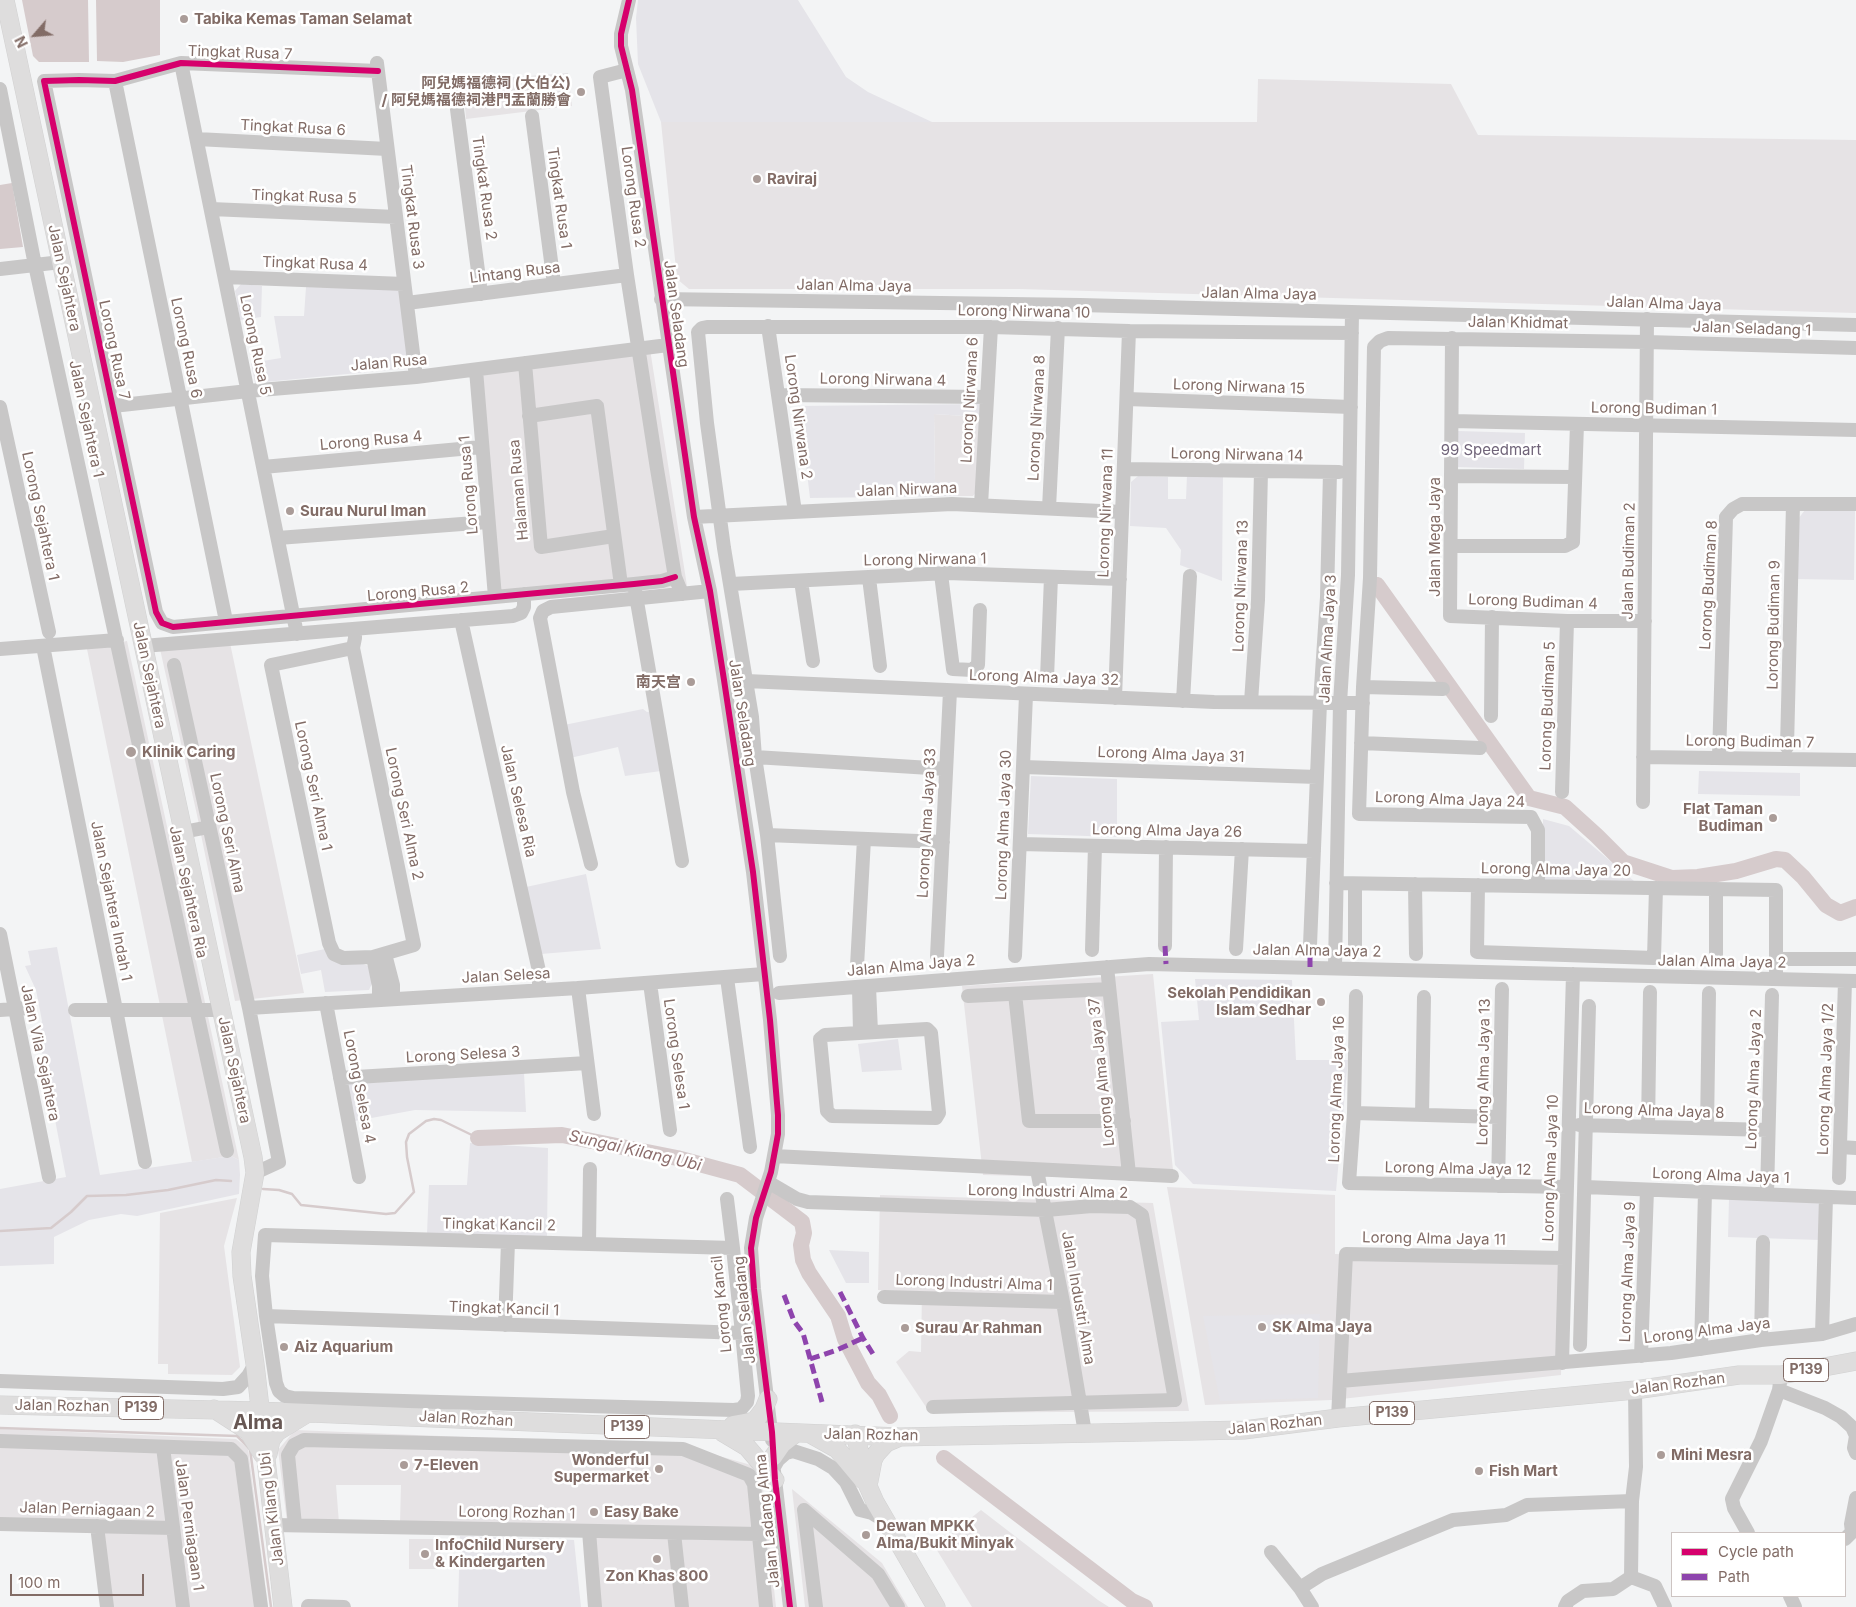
<!DOCTYPE html>
<html>
<head>
<meta charset="utf-8">
<style>
	body { margin:0 }
	#map { position:relative; width:1856px; height:1607px; overflow:hidden; background:#f3f4f5; font-family:Inter,sans-serif }
	canvas { display:block }
	.legend { position:absolute; left:1671px; top:1532px; width:175px; height:65px; box-sizing:border-box; background:#fff; border:1px solid #cdc4c2; margin:0; padding:6px 9px; list-style:none; font-size:15px; color:#826c66 }
	.legend li { display:flex; align-items:center; gap:10px; height:25px }
	.legend b { width:25px; border:1px solid #cdc4c2 }
	.north { position:absolute; left:10px; top:10px; width:50px; height:50px; -webkit-text-stroke:4px #fff; paint-order:stroke; rotate:243deg; font-size:14px; font-weight:700; line-height:20px; text-align:center; color:#826c66 }
	.north::after { content:''; display:block; margin:auto; width:18px; height:22px; background:#826c66; clip-path:polygon(50% 0,100% 100%,50% 72%,0 100%) }
	.scale { position:absolute; left:10px; top:1574px; width:134px; height:22px; box-sizing:border-box; border:2px solid #826c66; border-top:0; padding-left:6px; font-size:15px; line-height:18px; white-space:nowrap; color:#826c66; -webkit-text-stroke:4px #fff; paint-order:stroke }
</style>
</head>
<body>
<div id="map">
<canvas width="1856" height="1607"></canvas>
<ul class="legend">
<li><b style="height:6px;background:#d6006c"></b>Cycle path</li>
<li><b style="height:6px;background:#8e44ad"></b>Path</li>
</ul>
<div class="north">N</div>
<div class="scale">100 m</div>
</div>
<script>
const ctx = document.querySelector('canvas').getContext('2d');
ctx.lineJoin = 'round';
function paint(path, color) { ctx.fillStyle = color; ctx.fill(path, 'evenodd'); }
const shape = rows => new Path2D(rows.map(r => 'M' + r).join(''));
function strokePath(path, color, width, dash) { ctx.strokeStyle = color; ctx.lineWidth = width; ctx.lineCap = dash ? 'butt' : 'round'; ctx.setLineDash(dash || []); ctx.stroke(path); }
function drawText(font, color, halo, rows, align = 'center') {
  ctx.font = font + ' Inter,"Noto Sans SC",sans-serif'; ctx.lineWidth = 5; ctx.setLineDash([]); ctx.textBaseline = 'middle'; ctx.strokeStyle = halo; ctx.fillStyle = color; for (const [text, x, y, turn = 0] of rows) {
    ctx.save(); ctx.translate(x, y); ctx.rotate((+turn || 0) * Math.PI / 180); ctx.textAlign = isNaN(turn) ? turn : align; if (halo) ctx.strokeText(text, 0, 0); ctx.fillText(text, 0, 0); ctx.restore();
  }
}
paint(shape([
	[568,73,572,106,466,119,463,81],
	[1258,79,1451,84,1478,135,1856,140,1856,313,1019,289,689,289,677,279,661,122,1257,122],
	[650,349,687,586,496,603,476,370],
	[934,414,981,417,981,486,973,496,958,496,958,482,935,482],
	[127,641,239,1160,231,1156,192,1162,87,649],
	[230,643,304,993,235,1001,197,815,160,649],
	[1153,974,1174,1180,983,1175,962,986],
	[1167,1187,1335,1195,1335,1254,1564,1258,1561,1375,1332,1400,1205,1405],
	[880,1195,1153,1203,1189,1411,930,1413,896,1362,909,1351,921,1352,922,1292,878,1290],
	[237,1198,224,1246,240,1367,232,1375,168,1374,168,1364,158,1364,160,1213],
	[0,1429,236,1439,248,1448,268,1607,112,1607,101,1522,0,1520],
	[295,1430,684,1446,751,1465,762,1479,776,1607,601,1607,592,1526,400,1523,401,1485,336,1485,339,1523,287,1522,278,1450],
	[792,1489,882,1563,908,1607,805,1607],
	[981,1510,1098,1600,1109,1607,972,1607,935,1547],
	[409,1539,441,1539,440,1569,409,1569]
]), '#e6e3e5');
paint(shape([
	[638,0,798,0,846,77,868,92,932,122,661,122,638,64,636,18],
	[241,284,262,286,261,317,240,320,235,291],
	[306,287,401,288,409,368,255,383,251,363,281,358,274,316,304,316],
	[982,404,981,417,934,414,935,482,958,482,958,496,810,498,799,406],
	[1458,431,1525,433,1524,469,1457,467],
	[1223,474,1222,581,1180,565,1181,550,1166,528,1130,526,1131,482,1138,476,1168,477,1168,499,1186,499,1187,475],
	[1805,510,1855,511,1854,580,1797,579,1798,519],
	[643,709,647,712,653,711,661,771,625,776,618,747,570,758,564,725],
	[1699,771,1800,773,1800,796,1698,794],
	[1031,776,1117,779,1117,837,1028,834],
	[1543,819,1569,826,1634,881,1543,880],
	[586,874,601,949,541,954,526,887],
	[57,947,100,1175,231,1156,239,1160,240,1175,239,1194,137,1216,121,1214,89,1220,54,1237,54,1264,0,1266,0,1189,66,1177,38,1031,42,1021,36,990,25,966,31,965,28,951],
	[325,949,371,967,374,979,369,990,325,992,321,970,301,974,297,955],
	[1195,979,1292,980,1296,1060,1348,1060,1336,1191,1193,1184,1175,1165,1161,1022,1199,1020],
	[898,1039,902,1070,862,1072,858,1044],
	[524,1073,526,1112,415,1110,355,1121,348,1084],
	[470,1143,548,1148,547,1237,427,1234,429,1185,467,1185],
	[1729,1199,1821,1202,1820,1240,1728,1237],
	[829,1250,869,1252,869,1283,846,1283],
	[1320,1314,1318,1398,1220,1401,1203,1316],
	[460,1536,574,1540,581,1607,458,1607]
]), '#e5e4e9');
paint(shape([
	[22,0,88,0,89,62,39,62,33,56],
	[96,0,160,0,160,55,123,62,97,61],
	[12,183,23,247,0,249,0,185]
]), '#d6cbcc');
strokePath(shape([
	[263,1189,279,1190,292,1194,301,1205,386,1214,395,1213,414,1192,407,1157,406,1142,409,1134,426,1121,434,1119,441,1120,478,1138],
	[0,1231,51,1228,71,1212,87,1196,126,1195,168,1190,216,1180,231,1181],
	[0,1428,237,1436,250,1449,271,1607]
]), '#d6cbcc', 2.5);
strokePath(shape([
	[1377,585,1529,798,1565,807,1597,836,1623,862,1672,878,1698,877,1736,871,1776,859,1785,860,1803,877,1826,905,1840,913,1856,907],
	[478,1138,562,1135,677,1158,740,1175,802,1222,804,1233,801,1245,803,1260,809,1273,838,1316,845,1339,868,1383,879,1395,890,1416],
	[944,1458,1132,1601,1145,1607]
]), '#d6cbcc', 16);
const major = shape([
	[5,0,253,1157,255,1173,241,1252,242,1276,255,1364,283,1607],
	[0,1405,260,1411,900,1437,1244,1430,1338,1418,1635,1390,1739,1375,1781,1375,1856,1361],
	[214,1409,248,1431,263,1455],
	[733,1425,755,1421,764,1409,768,1399],
	[722,1432,747,1447,775,1480],
	[855,1434,868,1486,875,1502,936,1607],
	[812,1435,837,1449,863,1480],
	[268,1454,271,1440,277,1432,308,1413],
	[773,1457,782,1444,796,1433],
	[869,1481,873,1460,876,1454,886,1443,900,1437]
]);
strokePath(major, '#d1d1d1', 19);
strokePath(shape([
	[629,0,621,34,621,46,632,90,694,517,710,591,724,680,753,872,770,1020,778,1115,778,1134,771,1172,756,1218,751,1248,754,1289,772,1440],
	[181,63,297,634],
	[377,63,416,377],
	[627,70,600,77,627,275,657,469,675,577,682,594],
	[378,71,181,63,115,81,79,80,44,81,156,612,162,623,173,627,634,584,662,581,675,577],
	[115,81,226,621],
	[454,86,481,294],
	[0,89,35,265,227,1151],
	[532,116,554,284],
	[197,139,387,149],
	[211,209,396,217],
	[0,269,61,262],
	[225,277,404,284],
	[661,299,1080,305,1856,325],
	[407,303,627,275],
	[768,326,795,512],
	[1452,338,1450,616,1567,621,1645,621],
	[525,363,541,547,614,536],
	[476,370,495,597],
	[778,395,987,397],
	[1127,399,1351,407],
	[113,406,248,391,416,377,668,345],
	[0,407,49,632],
	[529,416,597,406,621,585],
	[1452,421,1856,430],
	[263,467,482,447],
	[1124,469,1339,472],
	[1451,476,1575,477],
	[981,505,991,327],
	[1049,508,1058,328],
	[694,517,952,504,1122,512],
	[278,538,488,522],
	[1451,546,1565,546,1573,542,1577,424],
	[941,574,953,669,972,670,978,665,980,610],
	[869,578,880,666],
	[801,581,813,661],
	[731,584,947,573,1120,579],
	[635,590,682,861],
	[461,620,539,971,539,990],
	[43,646,116,1010,145,1162],
	[143,646,513,616,521,613,524,607,524,594],
	[353,648,271,665,329,943,334,954,343,958,373,957,414,945,353,648,355,638,355,629],
	[0,649,117,640],
	[174,665,249,1008,279,1162,255,1173],
	[1047,678,1051,577],
	[724,680,1214,702,1363,703],
	[1363,687,1443,689],
	[1115,698,1129,331],
	[1183,701,1190,576],
	[1251,702,1258,600,1261,471],
	[1491,716,1492,617],
	[1361,743,1480,748],
	[1787,747,1793,504],
	[755,757,946,769],
	[1643,757,1856,760],
	[1719,758,1726,517,1733,509,1742,504,1856,504],
	[1023,767,1317,777],
	[1562,792,1567,621],
	[1643,802,1647,319],
	[183,832,209,827],
	[767,835,943,842],
	[1020,844,1314,851],
	[591,864,573,792,540,618,543,611,551,607,710,591],
	[1336,883,1776,890,1776,979],
	[1415,884,1416,954],
	[1478,885,1477,952,1654,958,1656,888],
	[1538,886,1538,830,1531,817,1359,814,1363,687,1370,578,1374,347,1380,341,1388,338,1647,342,1856,348],
	[0,934,49,1177],
	[1310,945,1320,703,1327,597,1330,472],
	[1165,946,1166,847],
	[1236,949,1242,849],
	[1092,950,1095,846],
	[1355,950,1355,884],
	[385,954,393,985,393,999],
	[780,956,767,835,755,757,752,717,724,548,707,423,698,332,702,328,707,327,991,327,1129,331,1352,333],
	[937,956,950,691],
	[1015,956,1026,695],
	[373,957,379,986,379,1000],
	[1776,959,1856,959],
	[1716,961,1716,889],
	[857,966,864,839],
	[1107,967,1129,1174],
	[1335,967,1340,703,1348,575,1352,313],
	[727,978,750,1147],
	[650,983,670,1130],
	[869,986,871,1032],
	[859,987,860,1033],
	[578,988,594,1114],
	[779,993,1149,964,1856,981],
	[1015,994,1029,1121,1124,1121],
	[968,996,1109,989],
	[1356,996,1354,1113,1349,1183,1567,1187],
	[326,1003,359,1177],
	[249,1008,578,988,764,974],
	[0,1010,29,1008],
	[75,1010,221,1010],
	[927,1029,931,1033,939,1113,936,1118,832,1116,827,1111,820,1039,825,1035,927,1029],
	[340,1078,587,1063],
	[1354,1113,1499,1117],
	[1422,1115,1424,997],
	[1579,1125,1768,1130],
	[1648,1127,1650,992],
	[1707,1128,1709,993],
	[1840,1147,1856,1148],
	[774,1156,1172,1176],
	[1037,1170,1063,1302,1085,1433],
	[1839,1178,1845,981],
	[768,1182,797,1199,808,1202,1046,1210,1092,1206,1130,1207,1142,1215,1175,1400,933,1407],
	[1498,1186,1502,989],
	[1585,1187,1856,1198],
	[1767,1194,1772,995],
	[727,1199,733,1248,742,1333,748,1396,747,1402,741,1409,734,1410,293,1398,285,1396,279,1391,276,1383,266,1316,262,1276,265,1235,733,1248],
	[589,1244,590,1169],
	[884,1297,1063,1302],
	[266,1316,742,1333],
	[505,1325,508,1242],
	[1822,1334,1826,1197],
	[1761,1340,1763,1242],
	[1580,1345,1589,1006],
	[1701,1349,1705,1192],
	[1641,1356,1647,1190],
	[1562,1363,1573,974],
	[0,1381,223,1389,238,1387,248,1376,255,1364],
	[1340,1381,1671,1353,1761,1340,1822,1334,1856,1324],
	[1779,1390,1825,1408,1841,1417,1852,1427,1856,1436,1854,1448,1856,1453],
	[1338,1418,1346,1254,1565,1258],
	[0,1441,231,1449,241,1459,261,1607],
	[163,1447,183,1607],
	[774,1467,778,1460,786,1453,793,1451,818,1459,833,1468,846,1482,860,1510,872,1513,885,1521],
	[774,1471,790,1607],
	[804,1510,878,1574,898,1607],
	[804,1510,816,1607],
	[0,1524,173,1528],
	[274,1525,760,1534],
	[295,1525,288,1455,294,1445,304,1440,683,1449,749,1475,754,1484,766,1607],
	[97,1526,107,1607],
	[589,1531,595,1607],
	[674,1533,682,1607],
	[1748,1533,1734,1508,1732,1499,1761,1441,1779,1390,1781,1375],
	[1845,1539,1852,1532,1851,1524,1856,1498],
	[1271,1552,1300,1588,1312,1607],
	[1631,1577,1632,1501,1636,1467,1635,1390],
	[1631,1577,1655,1586,1665,1607],
	[1300,1588,1322,1574,1453,1520,1506,1515,1527,1505,1632,1501],
	[1790,1596,1795,1607],
	[308,1606,344,1607],
	[1565,1607,1568,1601,1583,1591,1613,1589,1631,1577]
]), '#c8c7c7', 14);
strokePath(major, '#dedddd', 18);
strokePath(shape([
	[1165,946,1166,964],
	[1310,967,1310,945],
	[840,1292,863,1338,873,1354],
	[784,1295,794,1321,803,1333,822,1402],
	[810,1359,837,1350,863,1338]
]), '#8e44ad', 5, [10, 5]);
strokePath(shape([
	[629,0,621,34,621,46,632,90,694,517,710,591,724,680,753,872,770,1020,778,1115,778,1134,771,1172,756,1218,751,1248,754,1289,772,1432,775,1480,790,1607],
	[378,71,181,63,115,81,79,80,44,81,156,612,162,623,173,627,634,584,662,581,675,577]
]), '#d6006c', 6);
for (const [x, y, r, color] of [
	[184,19,5,"#aa9c98"],
	[581,92,5,"#aa9c98"],
	[757,179,5,"#aa9c98"],
	[290,511,5,"#aa9c98"],
	[691,682,5,"#aa9c98"],
	[131,752,6,"#aa9c98"],
	[1773,818,5,"#aa9c98"],
	[1321,1002,5,"#aa9c98"],
	[1262,1327,5,"#aa9c98"],
	[905,1328,5,"#aa9c98"],
	[284,1347,5,"#aa9c98"],
	[1661,1455,5,"#aa9c98"],
	[404,1465,5,"#aa9c98"],
	[659,1469,5,"#aa9c98"],
	[1479,1471,5,"#aa9c98"],
	[594,1512,5,"#aa9c98"],
	[866,1535,5,"#aa9c98"],
	[425,1554,5,"#aa9c98"],
	[657,1559,5,"#aa9c98"]
]) { const dot = new Path2D(); dot.arc(x, y, r, 0, 2 * Math.PI); ctx.fillStyle = color; ctx.fill(dot); strokePath(dot, '#fff', 2); }
for (const [x, y, w] of [
	[1806,1370,45],
	[141,1408,45],
	[1392,1413,45],
	[627,1427,45]
]) { const box = new Path2D(); box.roundRect(x - w / 2, y - 11.5, w, 23, 4); ctx.fillStyle = '#fff'; ctx.fill(box); strokePath(box, '#826c66', 1); }
drawText('bold 14px', '#826c66', null, [
	["P139",1806,1370],
	["P139",141,1408],
	["P139",1392,1413],
	["P139",627,1427]
]);
drawText('bold 15px', '#826c66', '#fff', [
	["Tabika Kemas Taman Selamat",194,19],
	["阿兒媽福德祠 (大伯公)",571,83,"right"],
	["/ 阿兒媽福德祠港門盂蘭勝會",571,100,"right"],
	["Raviraj",767,179],
	["Surau Nurul Iman",300,511],
	["南天宫",681,682,"right"],
	["Klinik Caring",142,752],
	["Flat Taman",1763,809,"right"],
	["Budiman",1763,826,"right"],
	["Sekolah Pendidikan",1311,993,"right"],
	["Islam Sedhar",1311,1010,"right"],
	["SK Alma Jaya",1272,1327],
	["Surau Ar Rahman",915,1328],
	["Aiz Aquarium",294,1347],
	["Mini Mesra",1671,1455],
	["Wonderful",649,1460,"right"],
	["Supermarket",649,1477,"right"],
	["7-Eleven",414,1465],
	["Fish Mart",1489,1471],
	["Easy Bake",604,1512],
	["Dewan MPKK",876,1526],
	["Alma/Bukit Minyak",876,1543],
	["InfoChild Nursery",435,1545],
	["& Kindergarten",435,1562],
	["Zon Khas 800",657,1576,"center"]
], 'left');
drawText('15px', '#826c66', '#fff', [
	["Tingkat Rusa 7",240,53,2],
	["Tingkat Rusa 6",293,128,3],
	["Tingkat Rusa 2",484,188,82],
	["Tingkat Rusa 5",304,197,2],
	["Lorong Rusa 2",633,197,82],
	["Tingkat Rusa 1",559,198,82],
	["Tingkat Rusa 3",412,217,83],
	["Tingkat Rusa 4",315,264,2],
	["Lintang Rusa",515,273,-7],
	["Jalan Sejahtera",64,278,78],
	["Jalan Alma Jaya",854,286,1],
	["Jalan Alma Jaya",1259,294,1],
	["Jalan Alma Jaya",1664,304,2],
	["Lorong Nirwana 10",1024,312,1],
	["Jalan Seladang",676,314,82],
	["Jalan Khidmat",1518,323,1],
	["Jalan Seladang 1",1752,329,2],
	["Lorong Rusa 5",255,345,78],
	["Lorong Rusa 6",186,348,78],
	["Lorong Rusa 7",114,350,78],
	["Jalan Rusa",389,363,-5],
	["Lorong Nirwana 4",883,380,1],
	["Lorong Nirwana 15",1239,387,2],
	["Lorong Nirwana 6",970,400,-87],
	["Lorong Budiman 1",1654,409,1],
	["Lorong Nirwana 2",798,417,82],
	["Lorong Nirwana 8",1037,418,-87],
	["Jalan Sejahtera 1",86,419,78],
	["Lorong Rusa 4",371,441,-5],
	["Lorong Nirwana 14",1237,455,1],
	["Lorong Rusa 1",469,485,-95],
	["Halaman Rusa",519,490,-95],
	["Jalan Nirwana",907,490,-2],
	["Lorong Nirwana 11",1106,513,-88],
	["Lorong Sejahtera 1",40,516,78],
	["Jalan Mega Jaya",1435,537,-90],
	["Lorong Nirwana 1",925,560,-1],
	["Jalan Budiman 2",1629,561,-89],
	["Lorong Budiman 8",1709,585,-87],
	["Lorong Nirwana 13",1241,586,-88],
	["Lorong Rusa 2",418,592,-5],
	["Lorong Budiman 4",1533,602,2],
	["Lorong Budiman 9",1774,625,-89],
	["Jalan Alma Jaya 3",1328,639,-87],
	["Jalan Sejahtera",149,675,78],
	["Lorong Alma Jaya 32",1044,678,2],
	["Lorong Budiman 5",1548,706,-88],
	["Jalan Seladang",742,713,81],
	["Lorong Budiman 7",1750,742,1],
	["Lorong Alma Jaya 31",1171,755,2],
	["Lorong Seri Alma 1",313,786,78],
	["Lorong Alma Jaya 24",1450,800,2],
	["Jalan Selesa Ria",518,801,77],
	["Lorong Seri Alma 2",404,814,78],
	["Lorong Alma Jaya 33",927,823,-87],
	["Lorong Alma Jaya 30",1004,825,-88],
	["Lorong Alma Jaya 26",1167,831,1],
	["Lorong Seri Alma",227,833,78],
	["Lorong Alma Jaya 20",1556,870,1],
	["Jalan Sejahtera Ria",188,892,78],
	["Jalan Sejahtera Indah 1",111,901,79],
	["Jalan Alma Jaya 2",1317,951,1],
	["Jalan Alma Jaya 2",1722,962,1],
	["Jalan Alma Jaya 2",911,966,-5],
	["Jalan Selesa",506,976,-3],
	["Jalan Vila Sejahtera",40,1053,78],
	["Lorong Selesa 1",676,1054,82],
	["Lorong Selesa 3",463,1055,-3],
	["Jalan Sejahtera",234,1070,78],
	["Lorong Alma Jaya 37",1102,1072,-96],
	["Lorong Alma Jaya 13",1484,1072,-89],
	["Lorong Alma Jaya 2",1754,1079,-88],
	["Lorong Alma Jaya 1/2",1826,1079,-88],
	["Lorong Selesa 4",359,1087,79],
	["Lorong Alma Jaya 16",1337,1089,-88],
	["Lorong Alma Jaya 8",1654,1111,2],
	["Lorong Alma Jaya 10",1551,1168,-88],
	["Lorong Alma Jaya 12",1458,1169,1],
	["Lorong Alma Jaya 1",1721,1176,2],
	["Lorong Industri Alma 2",1048,1192,1],
	["Tingkat Kancil 2",499,1225,1],
	["Lorong Alma Jaya 11",1434,1239,1],
	["Lorong Alma Jaya 9",1628,1272,-88],
	["Lorong Industri Alma 1",974,1283,2],
	["Jalan Industri Alma",1078,1298,80],
	["Lorong Kancil",722,1304,-96],
	["Tingkat Kancil 1",504,1309,2],
	["Jalan Seladang",745,1310,-96],
	["Lorong Alma Jaya",1707,1331,-7],
	["Jalan Rozhan",1678,1384,-7],
	["Jalan Rozhan",62,1406,1],
	["Jalan Rozhan",466,1419,3],
	["Jalan Rozhan",1275,1425,-6],
	["Jalan Rozhan",871,1435,1],
	["Jalan Kilang Ubi",272,1509,-97],
	["Jalan Perniagaan 2",87,1510,2],
	["Lorong Rozhan 1",517,1513,1],
	["Jalan Ladang Alma",768,1521,-96],
	["Jalan Perniagaan 1",189,1525,82]
]);
drawText('15px', '#706479', '#fff', [
	["99 Speedmart",1491,450]
]);
drawText('italic 16px', '#8c6d6c', '#fff', [
	["Sungai Kilang Ubi",635,1151,13]
]);
drawText('bold 20px', '#675753', '#fff', [
	["Alma",258,1423]
]);
</script>
</body>
</html>
